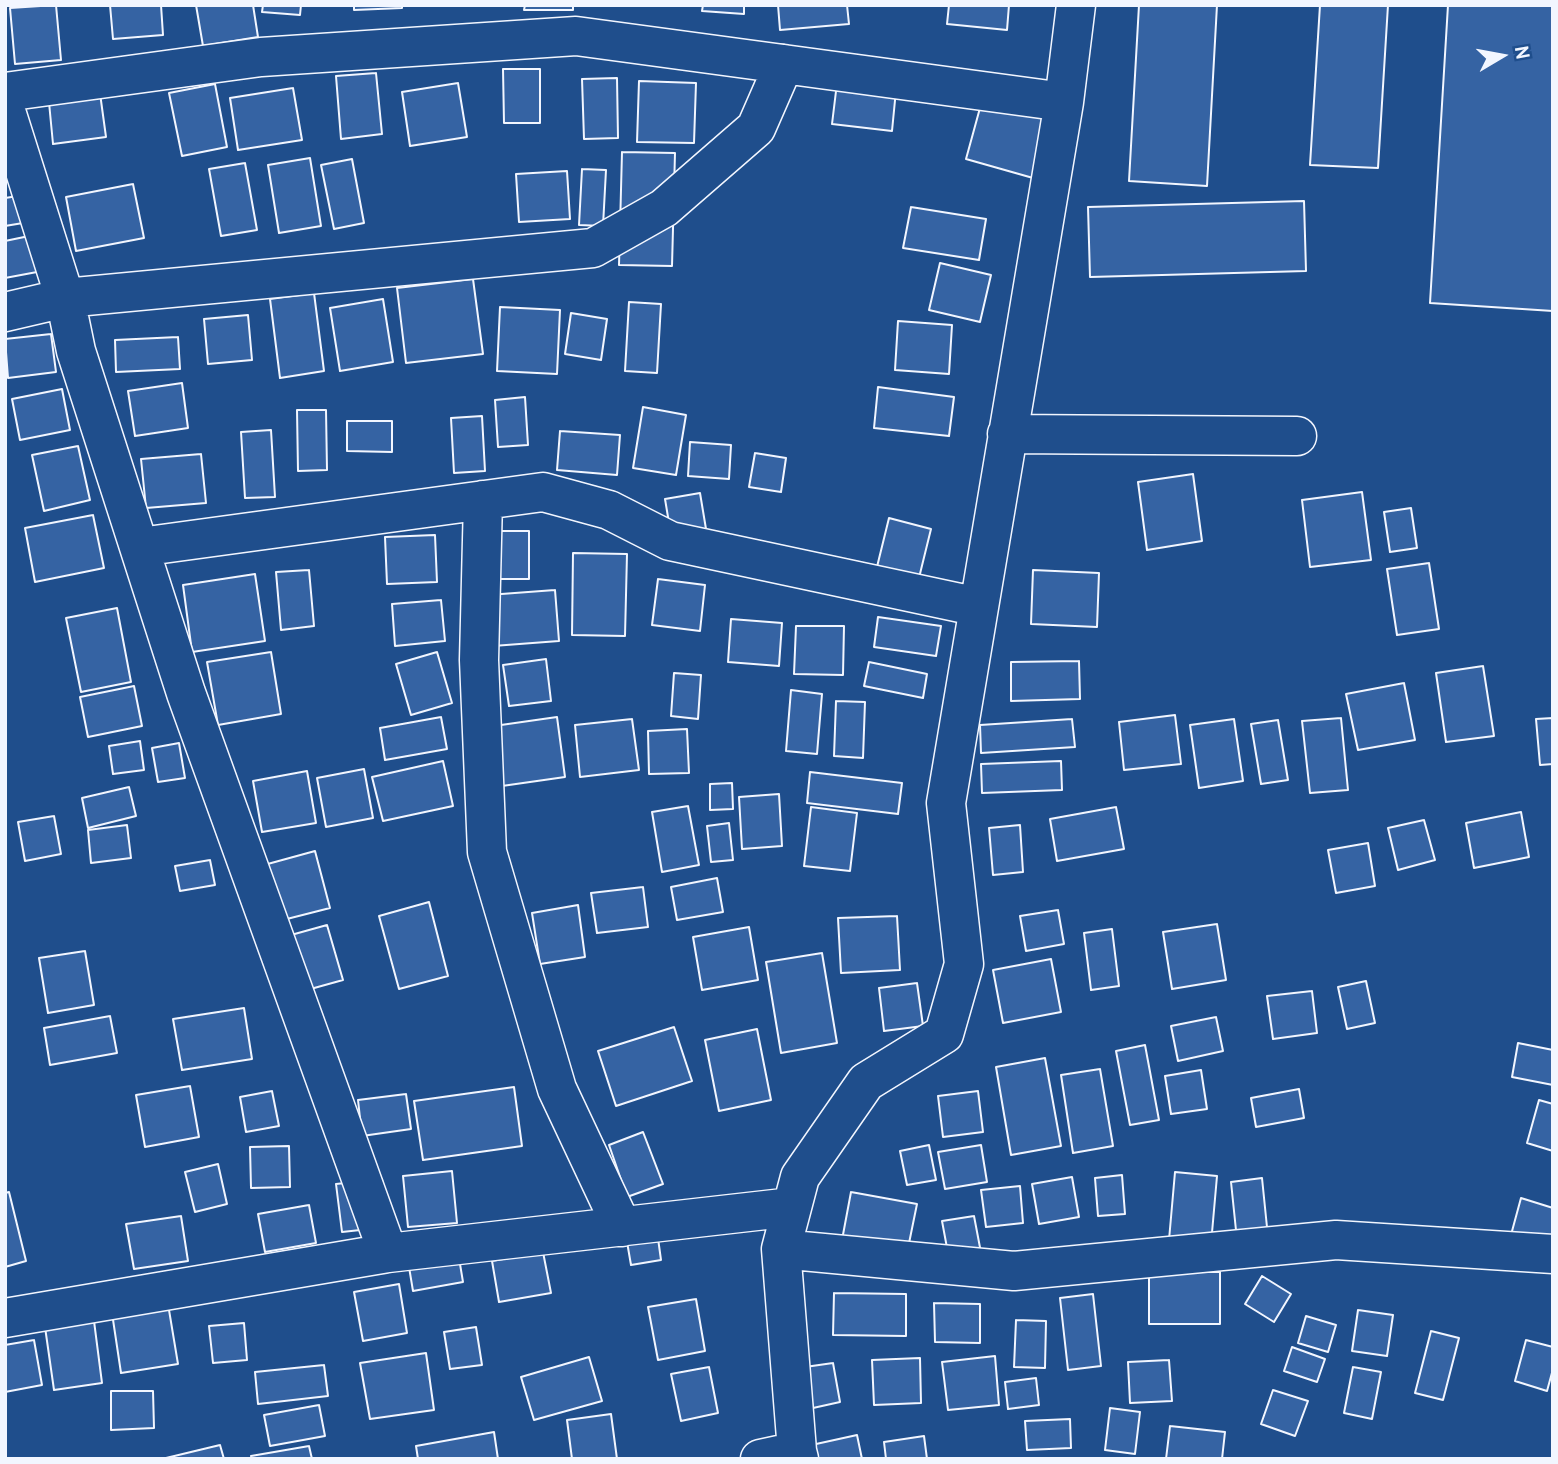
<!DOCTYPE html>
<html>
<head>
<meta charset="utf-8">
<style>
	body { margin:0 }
	#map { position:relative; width:1558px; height:1464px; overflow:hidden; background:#1f4e8c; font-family:"PT Sans",sans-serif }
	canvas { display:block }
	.frame { position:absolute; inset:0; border:7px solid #f2f6ff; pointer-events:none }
	.north { position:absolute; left:1467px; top:21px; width:70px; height:70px; -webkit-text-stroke:5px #1f4e8c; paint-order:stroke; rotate:80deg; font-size:19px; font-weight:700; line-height:28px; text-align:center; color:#f2f6ff }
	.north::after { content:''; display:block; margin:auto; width:24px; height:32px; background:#f2f6ff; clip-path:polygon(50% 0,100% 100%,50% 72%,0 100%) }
</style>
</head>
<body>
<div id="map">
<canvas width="1558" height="1464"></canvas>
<div class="frame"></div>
<div class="north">N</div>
</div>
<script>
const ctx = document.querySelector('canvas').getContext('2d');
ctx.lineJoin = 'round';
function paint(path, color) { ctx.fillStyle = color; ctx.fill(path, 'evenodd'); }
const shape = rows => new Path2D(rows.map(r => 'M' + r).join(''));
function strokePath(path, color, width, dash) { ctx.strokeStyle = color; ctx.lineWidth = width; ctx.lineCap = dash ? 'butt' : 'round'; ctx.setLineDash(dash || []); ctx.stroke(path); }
const building = shape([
	[56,5,61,60,15,64,10,8,56,5],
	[110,5,161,5,163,35,113,39,110,5],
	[196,5,253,5,258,37,203,46,196,5],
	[263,5,301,5,300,15,262,12,263,5],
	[354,5,402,5,402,8,354,10,354,5],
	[525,5,573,5,573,10,524,10,525,5],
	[703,5,744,5,744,14,702,11,703,5],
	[778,5,847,5,849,24,780,30,778,5],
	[949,5,1009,5,1007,30,947,24,949,5],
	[1139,5,1217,5,1207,186,1129,181,1139,5],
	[1320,5,1388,5,1378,168,1310,165,1320,5],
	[1448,5,1553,5,1553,311,1430,303,1448,5],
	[503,69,540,69,540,123,504,123,503,69],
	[376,73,382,134,341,139,336,76,376,73],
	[617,78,618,138,584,139,582,79,617,78],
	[639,81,696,83,694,143,637,142,639,81],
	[458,83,467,137,410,146,402,92,458,83],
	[837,83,896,90,892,131,832,124,837,83],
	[215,84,227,147,182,156,169,93,215,84],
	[99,86,106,137,53,144,48,92,99,86],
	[293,88,302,140,238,150,230,98,293,88],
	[983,97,1051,116,1033,178,966,159,983,97],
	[622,152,675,153,672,266,619,265,622,152],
	[310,158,321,226,279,233,268,165,310,158],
	[352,159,364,223,334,229,321,165,352,159],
	[245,163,257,230,221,236,209,169,245,163],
	[582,169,606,170,603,226,579,225,582,169],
	[567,171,570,219,519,222,516,174,567,171],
	[133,184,144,238,76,251,66,197,133,184],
	[18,196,23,223,5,226,5,198,18,196],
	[1304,201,1306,271,1090,277,1088,207,1304,201],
	[911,207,986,219,979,260,903,248,911,207],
	[29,236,37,272,5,278,5,241,29,236],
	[940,263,991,275,980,322,929,310,940,263],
	[473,279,483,354,406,363,397,288,473,279],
	[314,293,324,371,280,378,270,299,314,293],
	[383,299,393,362,340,371,330,308,383,299],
	[629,302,661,304,657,373,625,371,629,302],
	[500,307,560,310,557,374,497,371,500,307],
	[571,313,607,319,601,360,565,354,571,313],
	[248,315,252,360,208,364,204,319,248,315],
	[898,321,952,325,949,374,895,370,898,321],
	[51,334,56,372,8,378,5,339,51,334],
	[178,337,180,369,116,372,115,340,178,337],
	[182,383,188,428,135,436,128,391,182,383],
	[878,387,954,397,949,436,874,428,878,387],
	[62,389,70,430,20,440,12,399,62,389],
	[525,397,528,445,498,447,495,400,525,397],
	[643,407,686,415,676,475,633,468,643,407],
	[297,410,326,410,327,470,298,471,297,410],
	[482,416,485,471,454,473,451,418,482,416],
	[347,421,392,421,392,452,347,451,347,421],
	[271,430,275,497,245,498,241,432,271,430],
	[560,431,620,435,617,475,557,470,560,431],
	[690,442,731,445,729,479,688,476,690,442],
	[78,446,90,500,44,511,32,455,78,446],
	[755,453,786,458,781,492,749,487,755,453],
	[201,454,206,503,146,508,141,459,201,454],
	[1193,474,1202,541,1147,550,1138,482,1193,474],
	[1362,492,1371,560,1310,567,1302,500,1362,492],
	[700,493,706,529,671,535,665,499,700,493],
	[1411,508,1417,548,1390,552,1384,512,1411,508],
	[93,515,104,568,35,582,25,528,93,515],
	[889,518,931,529,916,590,874,579,889,518],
	[495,531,529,531,529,579,494,579,495,531],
	[435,535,437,582,387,584,385,537,435,535],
	[573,553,627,554,625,636,572,635,573,553],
	[1429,563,1439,629,1397,635,1387,569,1429,563],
	[309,570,314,626,281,630,276,572,309,570],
	[1033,570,1099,573,1097,627,1031,624,1033,570],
	[255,574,265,641,192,652,183,585,255,574],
	[658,579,705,585,700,631,652,625,658,579],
	[555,590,559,641,493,646,488,595,555,590],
	[441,600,445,641,395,646,392,604,441,600],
	[117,608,131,682,81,692,66,618,117,608],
	[878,617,941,626,936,656,874,647,878,617],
	[731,619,782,623,779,666,728,662,731,619],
	[796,626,844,626,843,675,794,674,796,626],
	[271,652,281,714,218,725,207,662,271,652],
	[437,652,452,703,411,715,396,664,437,652],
	[546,659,551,701,509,706,503,665,546,659],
	[1079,661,1080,699,1011,701,1011,662,1079,661],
	[869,662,927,674,923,698,864,686,869,662],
	[1483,666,1494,736,1446,742,1436,673,1483,666],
	[674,673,701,675,698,719,671,716,674,673],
	[1404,683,1415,740,1358,750,1346,694,1404,683],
	[134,686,142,726,88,737,80,697,134,686],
	[791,690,822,694,817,754,786,751,791,690],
	[836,701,865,702,863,758,834,756,836,701],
	[1175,715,1181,764,1124,770,1119,722,1175,715],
	[441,717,447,749,385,760,380,728,441,717],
	[557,717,565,777,502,786,494,726,557,717],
	[1341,718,1348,790,1310,793,1302,721,1341,718],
	[1553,718,1553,764,1540,765,1536,719,1553,718],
	[632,719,639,770,580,777,575,725,632,719],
	[1072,719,1075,747,981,753,980,725,1072,719],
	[1234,719,1243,781,1199,788,1190,725,1234,719],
	[1278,720,1288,780,1261,784,1251,724,1278,720],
	[687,729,689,773,649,774,648,731,687,729],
	[140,741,144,770,113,774,109,746,140,741],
	[179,743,185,778,158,782,152,748,179,743],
	[443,761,453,806,383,821,372,777,443,761],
	[1061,761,1062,790,982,793,981,764,1061,761],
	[364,769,373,818,326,827,317,778,364,769],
	[307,771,316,823,262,832,253,781,307,771],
	[810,772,902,783,898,814,807,803,810,772],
	[732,783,733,809,710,810,710,784,732,783],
	[129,787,136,816,88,828,82,798,129,787],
	[779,794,782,846,742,849,739,797,779,794],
	[688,806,699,865,662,872,652,812,688,806],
	[811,807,857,813,850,871,804,866,811,807],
	[1116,807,1124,849,1057,861,1050,819,1116,807],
	[1521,812,1529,857,1474,868,1466,823,1521,812],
	[54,816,61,854,25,861,18,822,54,816],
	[1424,820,1435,860,1398,870,1388,828,1424,820],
	[729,823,733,860,711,862,707,826,729,823],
	[127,825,131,858,91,863,88,830,127,825],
	[1020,825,1023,872,993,875,989,828,1020,825],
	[1368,843,1375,886,1336,893,1328,850,1368,843],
	[315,851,330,908,279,921,264,865,315,851],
	[210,860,215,885,180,891,175,866,210,860],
	[717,878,723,912,677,920,671,887,717,878],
	[643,887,648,927,597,933,591,893,643,887],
	[429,902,448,976,399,989,379,916,429,902],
	[578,905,585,957,540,964,532,913,578,905],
	[1058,910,1064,944,1026,951,1020,916,1058,910],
	[897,916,900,970,841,973,838,918,897,916],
	[1217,924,1226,980,1172,989,1163,932,1217,924],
	[327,925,343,980,307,990,291,935,327,925],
	[749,927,758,980,702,990,693,937,749,927],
	[1112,929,1119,986,1091,990,1084,933,1112,929],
	[85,951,94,1005,48,1013,39,958,85,951],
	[822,953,837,1043,781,1053,766,962,822,953],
	[1051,959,1061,1012,1003,1023,993,970,1051,959],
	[1366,981,1375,1023,1347,1029,1338,987,1366,981],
	[917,983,923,1026,884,1031,879,988,917,983],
	[1312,991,1317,1033,1273,1039,1267,996,1312,991],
	[244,1008,252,1059,182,1070,173,1019,244,1008],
	[110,1016,117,1053,50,1065,44,1028,110,1016],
	[1216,1017,1223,1051,1178,1061,1171,1026,1216,1017],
	[674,1027,692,1081,616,1106,598,1051,674,1027],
	[757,1029,771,1100,719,1111,705,1040,757,1029],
	[1518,1043,1553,1050,1553,1085,1512,1077,1518,1043],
	[1145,1045,1159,1120,1130,1125,1116,1051,1145,1045],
	[1045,1058,1061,1146,1011,1155,996,1067,1045,1058],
	[1100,1069,1113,1146,1073,1153,1061,1075,1100,1069],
	[1201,1070,1207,1109,1171,1114,1165,1076,1201,1070],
	[190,1086,199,1137,145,1147,136,1095,190,1086],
	[514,1087,522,1146,423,1160,414,1101,514,1087],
	[1299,1089,1304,1118,1256,1127,1251,1098,1299,1089],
	[272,1091,279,1126,246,1132,240,1097,272,1091],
	[978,1091,983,1132,943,1137,938,1096,978,1091],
	[406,1094,411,1129,362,1136,358,1100,406,1094],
	[1539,1100,1553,1104,1553,1151,1527,1143,1539,1100],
	[643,1132,663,1184,627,1197,609,1145,643,1132],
	[929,1145,936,1180,907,1185,900,1151,929,1145],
	[981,1145,987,1182,945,1189,938,1152,981,1145],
	[289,1146,290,1187,251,1188,250,1147,289,1146],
	[218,1164,227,1204,195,1212,185,1172,218,1164],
	[452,1171,457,1223,408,1227,403,1176,452,1171],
	[1175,1172,1217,1176,1211,1244,1169,1240,1175,1172],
	[1122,1175,1125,1214,1098,1216,1095,1178,1122,1175],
	[1072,1177,1079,1217,1039,1224,1032,1184,1072,1177],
	[1262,1178,1268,1237,1237,1240,1231,1182,1262,1178],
	[382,1179,388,1227,342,1232,336,1184,382,1179],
	[1020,1186,1023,1223,986,1227,981,1190,1020,1186],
	[9,1192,26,1261,5,1267,5,1193,9,1192],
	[851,1192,917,1204,907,1253,842,1240,851,1192],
	[1521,1198,1553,1208,1553,1243,1505,1257,1521,1198],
	[309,1205,316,1243,265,1252,258,1214,309,1205],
	[181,1216,188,1261,134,1269,126,1224,181,1216],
	[974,1216,982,1258,950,1264,942,1221,974,1216],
	[657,1231,661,1260,631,1265,626,1236,657,1231],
	[543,1252,551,1293,499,1302,492,1261,543,1252],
	[459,1258,463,1282,413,1291,409,1267,459,1258],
	[1149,1272,1220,1272,1220,1324,1149,1324,1149,1272],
	[1262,1276,1291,1294,1274,1322,1245,1304,1262,1276],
	[399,1284,407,1333,363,1341,354,1292,399,1284],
	[834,1293,906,1294,906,1336,833,1335,834,1293],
	[1093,1294,1101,1366,1068,1370,1060,1298,1093,1294],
	[696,1299,705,1351,658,1360,648,1307,696,1299],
	[934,1303,980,1304,980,1343,935,1342,934,1303],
	[168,1304,178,1364,121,1373,112,1313,168,1304],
	[1358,1310,1393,1315,1387,1356,1352,1351,1358,1310],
	[1306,1316,1336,1325,1328,1352,1298,1343,1306,1316],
	[1016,1320,1046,1321,1045,1368,1014,1367,1016,1320],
	[94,1321,102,1383,54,1390,45,1327,94,1321],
	[244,1323,247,1360,213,1363,209,1326,244,1323],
	[476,1327,482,1365,450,1369,444,1332,476,1327],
	[1431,1331,1459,1338,1443,1400,1415,1393,1431,1331],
	[34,1340,42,1385,5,1392,5,1345,34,1340],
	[1526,1340,1553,1347,1553,1369,1547,1391,1515,1381,1526,1340],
	[1292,1347,1325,1359,1317,1382,1284,1371,1292,1347],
	[426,1353,434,1410,370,1419,360,1363,426,1353],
	[995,1356,999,1405,948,1410,942,1362,995,1356],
	[589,1357,602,1401,534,1420,521,1377,589,1357],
	[920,1358,921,1403,874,1405,872,1360,920,1358],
	[1169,1360,1172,1401,1130,1403,1128,1362,1169,1360],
	[833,1363,840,1402,813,1408,805,1367,833,1363],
	[324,1365,328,1396,258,1404,255,1372,324,1365],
	[709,1367,718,1413,681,1421,671,1374,709,1367],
	[1353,1367,1381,1372,1372,1419,1344,1413,1353,1367],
	[1036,1378,1039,1405,1008,1409,1005,1382,1036,1378],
	[1273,1390,1308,1401,1295,1436,1261,1424,1273,1390],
	[111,1391,153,1391,154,1428,111,1430,111,1391],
	[319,1405,325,1436,270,1446,264,1415,319,1405],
	[1110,1408,1140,1412,1135,1454,1105,1450,1110,1408],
	[611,1414,617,1459,572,1459,567,1420,611,1414],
	[1070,1419,1071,1448,1027,1450,1025,1421,1070,1419],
	[1170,1426,1225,1432,1222,1459,1166,1459,1170,1426],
	[494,1432,498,1459,418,1459,416,1446,494,1432],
	[857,1435,862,1459,810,1459,807,1446,857,1435],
	[924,1436,927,1459,886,1459,884,1442,924,1436],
	[220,1445,224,1459,166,1459,166,1458,220,1445],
	[309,1446,312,1459,252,1459,251,1456,309,1446]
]);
paint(building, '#3563a3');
strokePath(building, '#f2f6ff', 2);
const minor = shape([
	[5,92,261,57,576,36,1064,102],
	[5,108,65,298,76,351,186,693,388,1253],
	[5,312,65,298,593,248,664,208,756,128,784,64],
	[1007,434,1297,436],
	[483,500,479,660,487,852,557,1089,622,1227],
	[140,547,543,492,609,510,670,541,979,607],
	[781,1249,1014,1271,1336,1240,1553,1254],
	[5,1318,388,1253,792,1207],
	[760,1459,797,1451],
	[799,1459,797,1451,781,1249,800,1177,866,1082,944,1034,964,964,946,803,1064,102,1076,5]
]);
strokePath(minor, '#f2f6ff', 41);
strokePath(minor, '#1f4e8c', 38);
</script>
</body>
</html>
